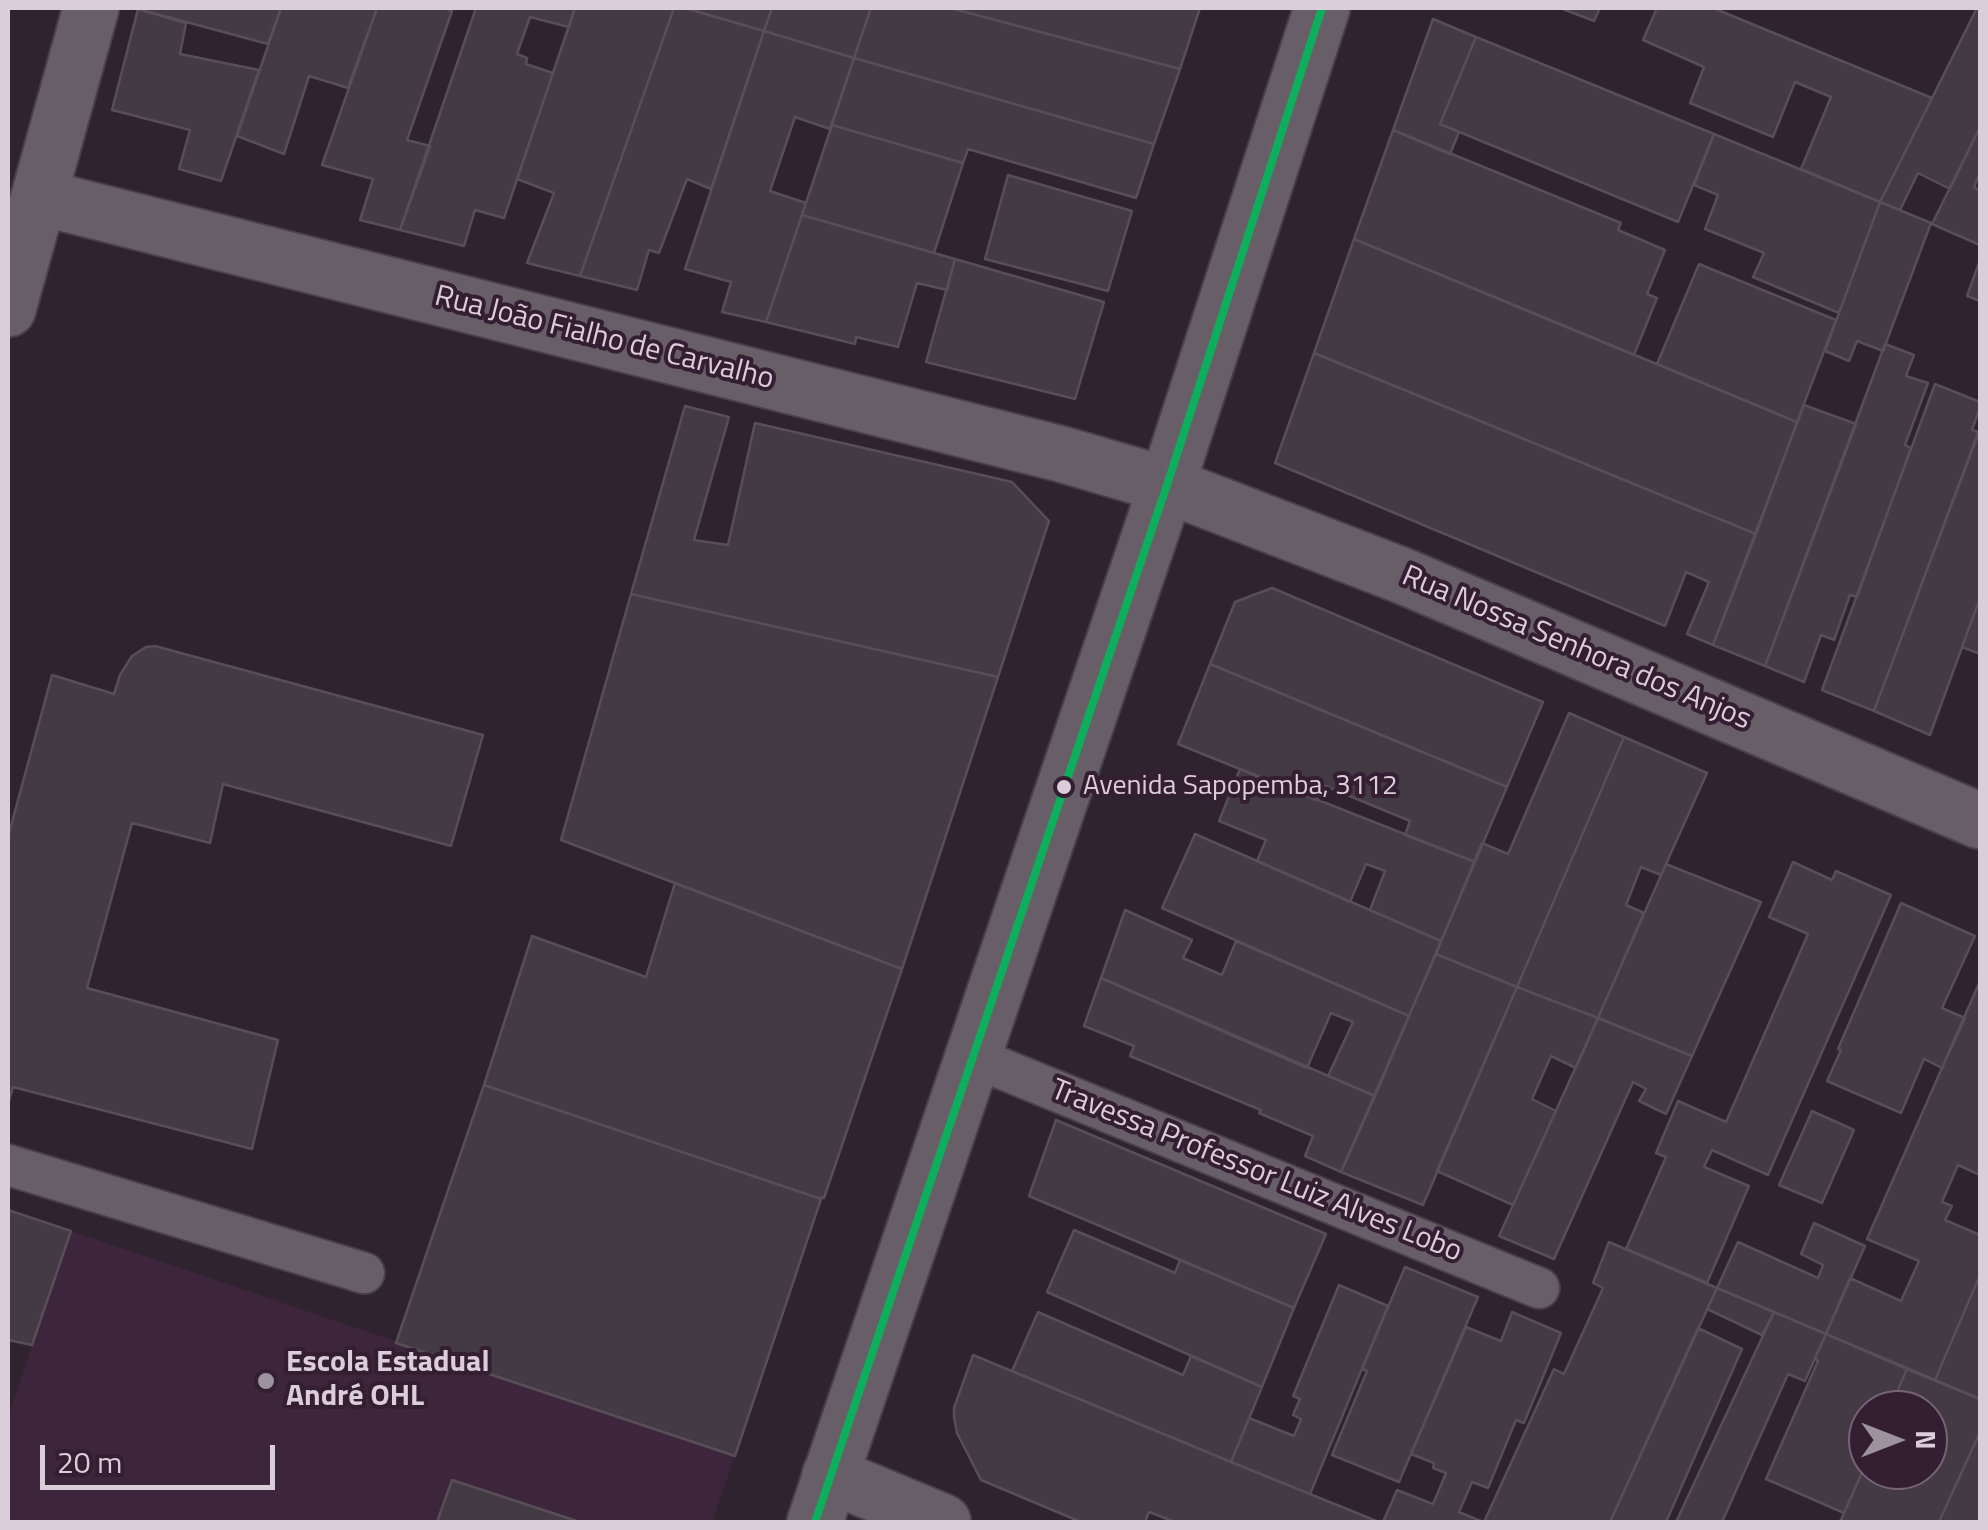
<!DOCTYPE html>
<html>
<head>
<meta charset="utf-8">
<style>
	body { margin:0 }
	#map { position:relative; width:1988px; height:1530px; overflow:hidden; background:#2e232e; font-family:"Titillium Web",sans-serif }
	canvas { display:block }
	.frame { position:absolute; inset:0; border:10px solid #dbcdda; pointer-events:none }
	.north { position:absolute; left:1848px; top:1390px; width:100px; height:100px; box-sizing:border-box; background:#331e32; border:2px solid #766475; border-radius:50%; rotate:90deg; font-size:28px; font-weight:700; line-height:40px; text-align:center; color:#dbcdda }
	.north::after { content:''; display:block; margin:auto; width:35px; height:45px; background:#9e929e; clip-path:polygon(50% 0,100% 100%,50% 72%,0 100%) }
	.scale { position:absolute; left:40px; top:1445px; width:235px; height:45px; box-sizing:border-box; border:5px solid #dbcdda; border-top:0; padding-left:12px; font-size:30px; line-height:35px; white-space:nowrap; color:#dbcdda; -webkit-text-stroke:8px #331e32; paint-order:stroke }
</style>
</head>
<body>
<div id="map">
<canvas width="1988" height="1530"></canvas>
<div class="frame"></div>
<div class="north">N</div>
<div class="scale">20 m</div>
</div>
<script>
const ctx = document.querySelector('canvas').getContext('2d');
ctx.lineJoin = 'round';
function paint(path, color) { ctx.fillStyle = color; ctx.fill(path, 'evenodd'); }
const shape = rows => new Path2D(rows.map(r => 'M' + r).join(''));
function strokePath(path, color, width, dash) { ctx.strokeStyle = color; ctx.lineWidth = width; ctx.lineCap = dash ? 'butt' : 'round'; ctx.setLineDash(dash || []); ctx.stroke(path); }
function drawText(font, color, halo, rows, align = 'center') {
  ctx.font = font + ' "Titillium Web",sans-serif'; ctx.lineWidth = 8; ctx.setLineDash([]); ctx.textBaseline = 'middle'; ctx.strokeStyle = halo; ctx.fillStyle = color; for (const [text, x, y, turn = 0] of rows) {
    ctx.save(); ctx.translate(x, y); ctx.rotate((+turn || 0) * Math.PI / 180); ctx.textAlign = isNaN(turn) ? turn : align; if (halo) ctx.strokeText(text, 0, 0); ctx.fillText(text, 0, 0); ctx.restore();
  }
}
paint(shape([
	[71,1231,735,1456,712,1522,8,1522,8,1417]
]), '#3d253c');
const building = shape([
	[139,8,281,8,268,44,138,9,139,8],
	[281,8,377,8,348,88,309,76,284,154,237,136,281,8],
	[377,8,444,8,452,11,407,140,430,146,400,230,360,220,373,179,322,165,377,8],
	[476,8,575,8,569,27,530,17,517,54,527,58,526,64,553,73,504,218,475,210,464,246,400,230,476,8],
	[575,8,674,8,580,276,527,263,554,193,517,179,575,8],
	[674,8,685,8,764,31,711,189,687,179,659,253,649,250,637,290,580,276,674,8],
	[685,8,772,8,764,31,685,8],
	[772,8,871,8,854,58,764,31,772,8],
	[871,8,950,8,1180,69,1154,144,854,58,871,8],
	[950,8,1200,8,1180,69,950,8],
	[1560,8,1600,8,1594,21,1560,8],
	[1657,8,1713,8,1932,98,1880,202,1801,169,1831,97,1795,82,1773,137,1690,103,1704,67,1643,40,1657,8],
	[1977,8,1980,8,1980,127,1950,189,1918,173,1900,210,1880,202,1977,8],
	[138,9,186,23,180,54,259,70,221,181,179,169,190,130,112,110,138,9],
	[1433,19,1476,37,1440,124,1459,132,1450,154,1393,130,1433,19],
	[764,31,854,58,830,129,795,117,770,191,806,203,766,322,722,312,731,282,685,269,764,31],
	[1476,37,1714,134,1678,222,1440,124,1476,37],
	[854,58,1154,144,1136,198,968,149,963,163,832,125,854,58],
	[832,125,963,163,934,253,802,215,832,125],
	[1980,127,1980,173,1974,187,1980,191,1980,245,1932,224,1980,127],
	[1393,130,1621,223,1618,230,1665,250,1647,294,1657,298,1634,355,1354,239,1393,130],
	[1714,134,1880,202,1839,313,1753,277,1764,253,1705,229,1718,195,1694,185,1714,134],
	[1008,175,1132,211,1108,291,985,259,1008,175],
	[1880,202,1931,223,1883,351,1857,341,1849,361,1825,351,1880,202],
	[802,215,955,259,947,290,917,283,898,347,856,337,855,344,766,322,802,215],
	[1354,239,1797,422,1756,534,1314,353,1354,239],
	[955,259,1104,302,1075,399,926,362,955,259],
	[1980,260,1980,301,1967,296,1980,260],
	[1699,264,1836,320,1797,422,1657,364,1699,264],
	[1885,344,1914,355,1906,376,1928,383,1905,445,1911,448,1857,597,1850,595,1834,640,1821,635,1804,682,1765,666,1885,344],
	[1314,353,1756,534,1713,645,1687,634,1709,582,1686,572,1665,626,1275,463,1314,353],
	[1935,384,1980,402,1980,408,1972,430,1979,432,1874,711,1822,690,1935,384],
	[1804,405,1856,424,1765,666,1713,645,1804,405],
	[685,406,729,417,694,540,728,545,755,423,1012,482,1049,521,998,677,631,594,685,406],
	[1980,428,1980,598,1930,735,1874,711,1980,428],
	[1272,588,1543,702,1507,787,1210,664,1235,602,1272,588],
	[631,594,998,677,902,969,561,840,631,594],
	[1980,598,1980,654,1962,647,1980,598],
	[155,646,483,735,451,846,223,784,210,843,132,823,87,988,278,1040,252,1149,13,1087,8,1105,8,837,52,675,114,694,120,675,132,656,146,647,155,646],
	[1210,664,1507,787,1475,862,1405,835,1410,821,1323,785,1316,800,1178,744,1210,664],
	[1569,713,1624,737,1517,987,1436,954,1482,843,1508,854,1569,713],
	[1624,737,1707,773,1661,875,1641,867,1626,905,1644,913,1598,1018,1517,987,1624,737],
	[1240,769,1475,862,1441,941,1370,910,1385,871,1366,864,1350,902,1257,861,1266,840,1219,821,1240,769],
	[1195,834,1441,941,1409,1016,1162,908,1195,834],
	[1793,862,1832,880,1836,871,1891,895,1768,1175,1712,1150,1704,1167,1749,1186,1707,1283,1626,1249,1666,1157,1656,1153,1678,1101,1726,1122,1808,934,1769,917,1793,862],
	[1666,864,1761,902,1692,1056,1598,1018,1666,864],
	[675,883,902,969,824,1198,821,1197,821,1199,484,1085,532,936,646,977,675,883],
	[1901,903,1975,936,1942,1008,1965,1018,1942,1068,1924,1059,1901,1113,1827,1081,1841,1050,1838,1049,1901,903],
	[1125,910,1192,940,1183,958,1222,975,1236,941,1409,1016,1375,1096,1328,1076,1353,1022,1331,1013,1307,1068,1101,978,1125,910],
	[1436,954,1517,987,1423,1205,1341,1172,1436,954],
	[1101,978,1375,1096,1341,1172,1305,1156,1313,1136,1259,1113,1261,1110,1130,1056,1134,1046,1084,1026,1101,978],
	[1980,981,1980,1175,1958,1165,1942,1202,1952,1206,1945,1220,1980,1235,1980,1275,1935,1380,1826,1334,1850,1278,1901,1301,1919,1261,1867,1239,1980,981],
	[1517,987,1598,1018,1576,1068,1551,1056,1532,1099,1556,1111,1513,1205,1437,1171,1517,987],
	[1598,1018,1692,1056,1666,1114,1639,1101,1646,1089,1633,1082,1554,1259,1499,1236,1598,1018],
	[484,1085,821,1199,735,1456,396,1343,484,1085],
	[1812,1111,1854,1130,1822,1203,1779,1185,1812,1111],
	[1056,1120,1326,1234,1294,1308,1029,1196,1056,1120],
	[8,1210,71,1231,32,1345,8,1340,8,1210],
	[1814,1223,1865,1246,1826,1334,1717,1288,1738,1242,1818,1278,1823,1265,1801,1254,1814,1223],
	[1074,1230,1175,1273,1180,1260,1294,1308,1262,1387,1047,1292,1074,1230],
	[1609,1242,1717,1288,1610,1522,1484,1522,1554,1369,1564,1374,1603,1288,1593,1283,1609,1242],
	[1405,1267,1478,1297,1399,1482,1332,1455,1367,1371,1362,1369,1405,1267],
	[1980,1275,1980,1399,1935,1380,1980,1275],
	[1339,1285,1388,1306,1310,1494,1231,1462,1249,1418,1294,1436,1301,1419,1293,1415,1300,1399,1293,1396,1339,1285],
	[1717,1288,1774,1312,1762,1335,1707,1309,1717,1288],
	[1038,1312,1183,1375,1191,1356,1262,1387,1231,1462,1012,1371,1038,1312],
	[1512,1312,1561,1333,1524,1423,1516,1420,1488,1488,1472,1482,1459,1512,1483,1522,1383,1522,1397,1490,1433,1504,1446,1473,1433,1468,1434,1463,1411,1454,1466,1327,1501,1341,1512,1312],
	[1774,1312,1826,1334,1805,1381,1788,1374,1722,1522,1676,1522,1774,1312],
	[1698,1328,1742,1349,1666,1522,1610,1522,1698,1328],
	[1826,1334,1907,1369,1889,1410,1868,1410,1868,1459,1844,1513,1766,1479,1818,1361,1815,1358,1826,1334],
	[973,1355,1231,1462,1379,1522,1175,1522,1149,1512,1145,1522,1081,1522,981,1480,957,1433,954,1417,954,1408,973,1355],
	[1907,1369,1980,1399,1980,1432,1939,1522,1840,1522,1868,1459,1868,1470,1928,1470,1928,1410,1889,1410,1907,1369],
	[1980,1432,1980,1522,1939,1522,1980,1432],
	[452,1480,580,1522,437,1522,452,1480]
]);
paint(building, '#443a44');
strokePath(building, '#584e57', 2.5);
const lane = shape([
	[973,1057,1539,1288],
	[8,1165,364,1273]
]);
const street = shape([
	[39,197,1061,454,1167,485,1403,576,1980,821],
	[8,309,91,8],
	[830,1475,943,1522]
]);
const secondary = shape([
	[815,1522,1167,485,1322,8]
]);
strokePath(lane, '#493f48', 44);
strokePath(street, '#493f48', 59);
strokePath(secondary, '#493f48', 59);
strokePath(lane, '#685e67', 40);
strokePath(street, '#685e67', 55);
strokePath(secondary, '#685e67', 55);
strokePath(shape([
	[815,1522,1167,485,1322,8]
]), '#0daf5c', 8);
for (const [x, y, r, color] of [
	[1064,787,9,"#dbcdda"],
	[266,1381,10,"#9e929e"]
]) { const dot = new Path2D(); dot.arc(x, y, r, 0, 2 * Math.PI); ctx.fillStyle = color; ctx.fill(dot); strokePath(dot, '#331e32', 4); }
drawText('28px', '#dbcdda', '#331e32', [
	["Avenida Sapopemba, 3112",1083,787]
], 'left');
drawText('30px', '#dbcdda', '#331e32', [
	["Rua João Fialho de Carvalho",604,339,14],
	["Rua Nossa Senhora dos Anjos",1576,649,23],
	["Travessa Professor Luiz Alves Lobo",1256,1172,22]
]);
drawText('bold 30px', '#dbcdda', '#331e32', [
	["Escola Estadual",286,1364],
	["André OHL",286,1398]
], 'left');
</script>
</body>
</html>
